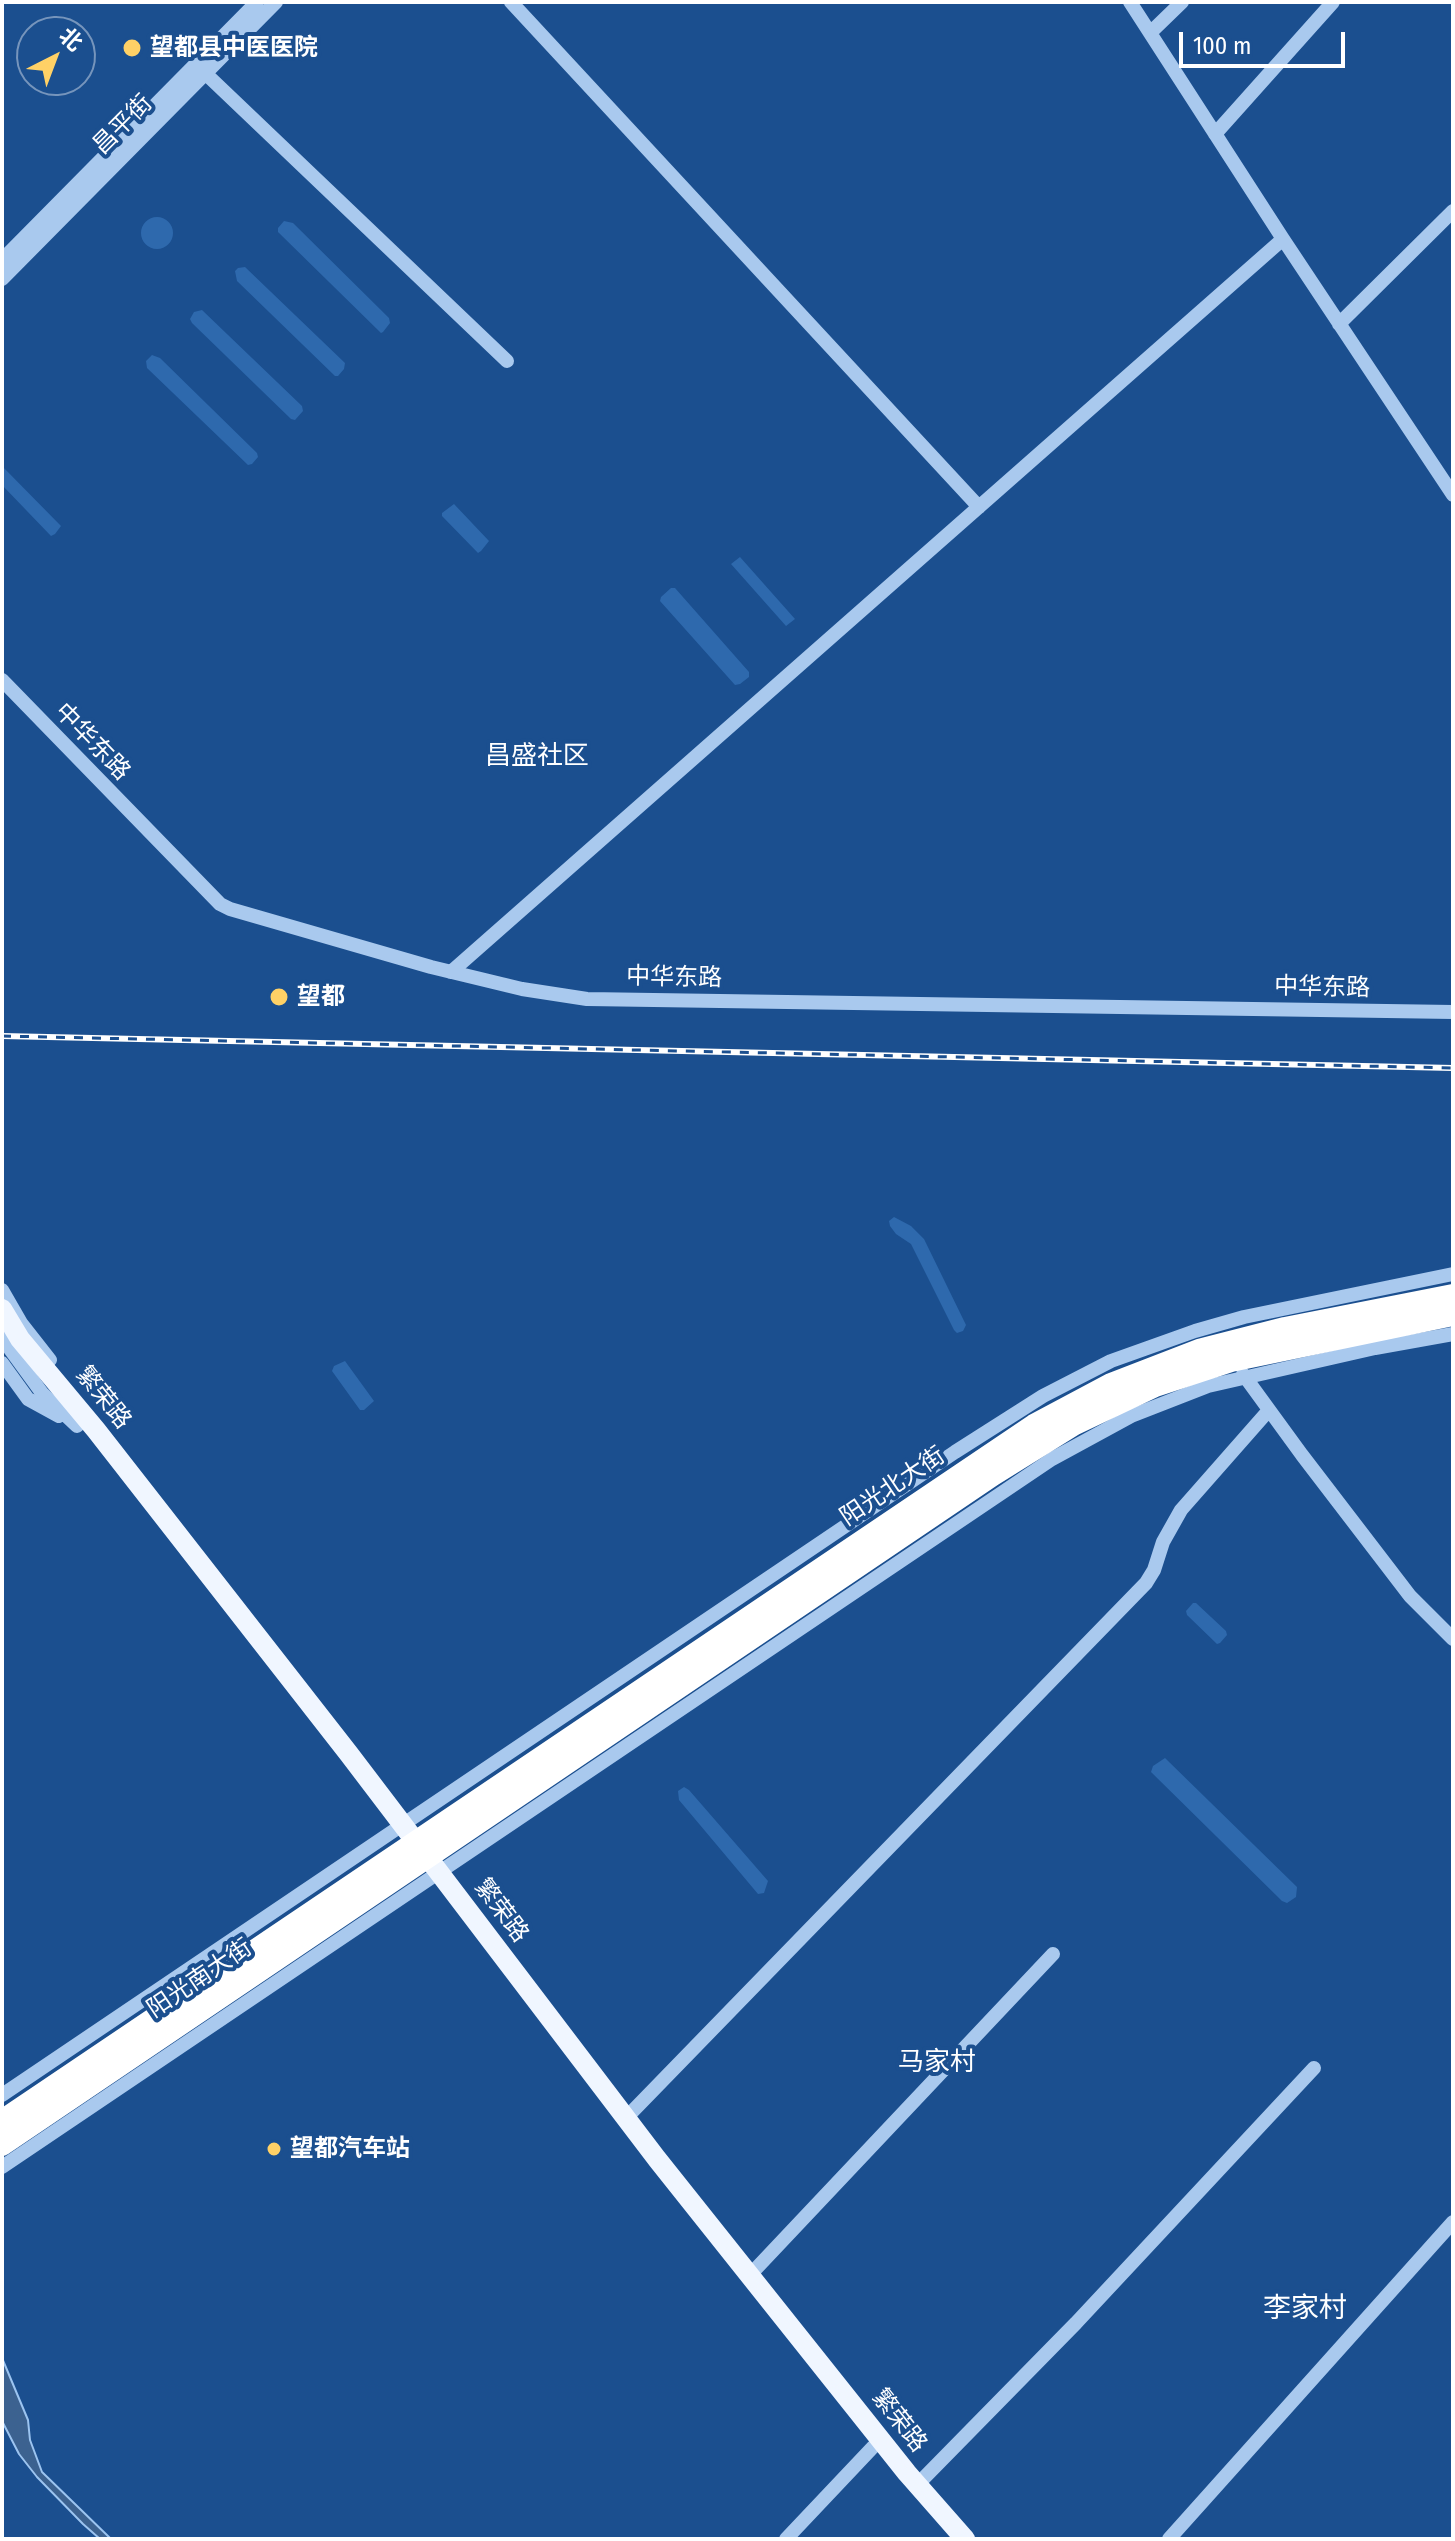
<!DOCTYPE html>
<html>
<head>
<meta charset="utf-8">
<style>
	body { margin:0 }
	#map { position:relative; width:1455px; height:2541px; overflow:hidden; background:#1b4f8f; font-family:"Fira Sans Condensed","Noto Sans SC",sans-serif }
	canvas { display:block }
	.frame { position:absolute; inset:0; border:4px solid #fff; pointer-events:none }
	.north { position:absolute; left:16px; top:16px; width:80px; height:80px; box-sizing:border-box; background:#1b4f8f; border:2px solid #7695bc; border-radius:50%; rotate:42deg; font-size:22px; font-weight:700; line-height:32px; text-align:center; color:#fff }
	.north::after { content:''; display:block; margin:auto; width:28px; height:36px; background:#ffd166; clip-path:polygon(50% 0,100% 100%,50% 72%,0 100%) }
	.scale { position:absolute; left:1179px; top:32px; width:166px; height:36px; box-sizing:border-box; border:4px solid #fff; border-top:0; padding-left:10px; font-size:24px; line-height:28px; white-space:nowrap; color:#fff; -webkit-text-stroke:6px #1b4f8f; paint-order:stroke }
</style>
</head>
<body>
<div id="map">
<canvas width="1455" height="2541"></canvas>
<div class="frame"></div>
<div class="north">北</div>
<div class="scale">100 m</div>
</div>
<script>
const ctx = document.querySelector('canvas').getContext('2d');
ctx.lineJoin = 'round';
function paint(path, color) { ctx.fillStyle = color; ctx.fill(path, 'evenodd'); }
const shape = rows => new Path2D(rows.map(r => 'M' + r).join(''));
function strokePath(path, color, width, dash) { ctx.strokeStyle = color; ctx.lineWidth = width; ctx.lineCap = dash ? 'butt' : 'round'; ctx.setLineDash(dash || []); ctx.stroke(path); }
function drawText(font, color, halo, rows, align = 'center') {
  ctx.font = font + ' "Fira Sans Condensed","Noto Sans SC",sans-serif'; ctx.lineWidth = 8; ctx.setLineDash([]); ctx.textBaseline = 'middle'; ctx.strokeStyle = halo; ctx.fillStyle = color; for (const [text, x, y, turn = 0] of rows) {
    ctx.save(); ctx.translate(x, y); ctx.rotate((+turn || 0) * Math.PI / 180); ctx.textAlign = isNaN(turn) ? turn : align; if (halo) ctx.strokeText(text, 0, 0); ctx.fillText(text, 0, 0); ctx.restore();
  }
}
paint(shape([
	'141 233a16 16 0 1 1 32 0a16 16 0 1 1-32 0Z',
	[284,221,293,223,389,318,390,323,383,332,381,333,278,232,278,228],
	[245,267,345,363,344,369,338,376,335,376,237,281,235,271,238,268],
	[202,310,302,406,303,411,295,420,291,419,192,323,190,319,194,312],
	[152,355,160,358,257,453,258,457,252,464,248,465,147,368,146,361],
	[2,466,61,526,55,534,51,536,2,485],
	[454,504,489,541,481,551,478,553,442,516,442,513],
	[740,557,795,619,786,626,731,564],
	[671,588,675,588,749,672,749,677,740,684,735,685,660,601,661,597],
	[894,1217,911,1226,924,1239,966,1325,963,1331,957,1333,954,1330,911,1244,896,1234,890,1226,889,1221],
	[345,1361,374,1401,364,1410,360,1410,332,1371,334,1366],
	[1193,1603,1196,1603,1226,1631,1227,1635,1220,1643,1217,1644,1187,1615,1186,1611],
	[1165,1758,1297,1887,1296,1897,1287,1903,1282,1901,1151,1772,1153,1766],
	[684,1787,689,1790,768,1881,764,1893,758,1894,679,1800,678,1791]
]), '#2e69ad');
const water = shape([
	[2,2358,28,2420,30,2440,42,2472,111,2539,100,2539,83,2524,37,2477,19,2454,2,2421,2,2358]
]);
paint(water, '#3c6290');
strokePath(water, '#9cc4f0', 2);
strokePath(shape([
	[511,2,979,507],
	[1130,2,1283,239,1453,495],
	[1150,33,1182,2],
	[205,73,507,361],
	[1215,134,1333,2],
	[2,260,257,2],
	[2,279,276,2],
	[1339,324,1453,211],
	[2,680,220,904,230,909,431,967,522,989,587,999,1453,1012],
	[451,972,1283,239],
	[2,1290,21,1323,50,1360],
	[2,1338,42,1393,77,1426],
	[2,1363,28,1399,59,1416],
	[1243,1374,1302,1455,1410,1596,1453,1639],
	[2,2095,955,1452,1043,1396,1111,1361,1195,1331,1244,1317,1453,1274],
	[626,2118,1146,1583,1154,1570,1163,1542,1181,1510,1269,1410],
	[2,2167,1052,1459,1131,1416,1208,1386,1375,1348,1453,1334],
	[750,2275,1053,1954],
	[917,2485,1076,2323,1314,2068],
	[786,2539,873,2447],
	[1169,2539,1453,2222]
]), '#a9c9ee', 14);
strokePath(shape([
	[2,1309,20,1339,96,1430,349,1754,657,2159,907,2473,965,2539]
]), '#f0f6ff', 20);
strokePath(shape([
	[2,2121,1034,1425,1111,1384,1199,1350,1285,1328,1453,1295],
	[2,2145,993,1475,1075,1424,1155,1386,1231,1361,1453,1315]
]), '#fff', 22);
const rail = shape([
	[2,1036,1453,1068]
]);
strokePath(rail, '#fff', 6);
strokePath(rail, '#1b4f8f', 3, [9]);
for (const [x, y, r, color] of [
	[132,48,10,"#ffd166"],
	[279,997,10,"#ffd166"],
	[274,2149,8,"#ffd166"]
]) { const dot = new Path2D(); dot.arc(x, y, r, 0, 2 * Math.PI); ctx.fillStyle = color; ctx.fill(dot); strokePath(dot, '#1b4f8f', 3); }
drawText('bold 24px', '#fff', '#1b4f8f', [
	["望都县中医医院",150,48],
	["望都",297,997],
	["望都汽车站",290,2149]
], 'left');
drawText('24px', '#fff', '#1b4f8f', [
	["昌平街",123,125,-45],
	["中华东路",92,742,46],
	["中华东路",674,978,1],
	["中华东路",1322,988,1],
	["繁荣路",103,1398,51],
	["阳光北大街",893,1487,-34],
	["繁荣路",501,1911,53],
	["阳光南大街",200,1979,-34],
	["繁荣路",899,2421,52]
]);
drawText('26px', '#fff', '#1b4f8f', [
	["昌盛社区",537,757],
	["马家村",937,2063]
]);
drawText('28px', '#fff', '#1b4f8f', [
	["李家村",1305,2309]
]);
</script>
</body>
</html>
